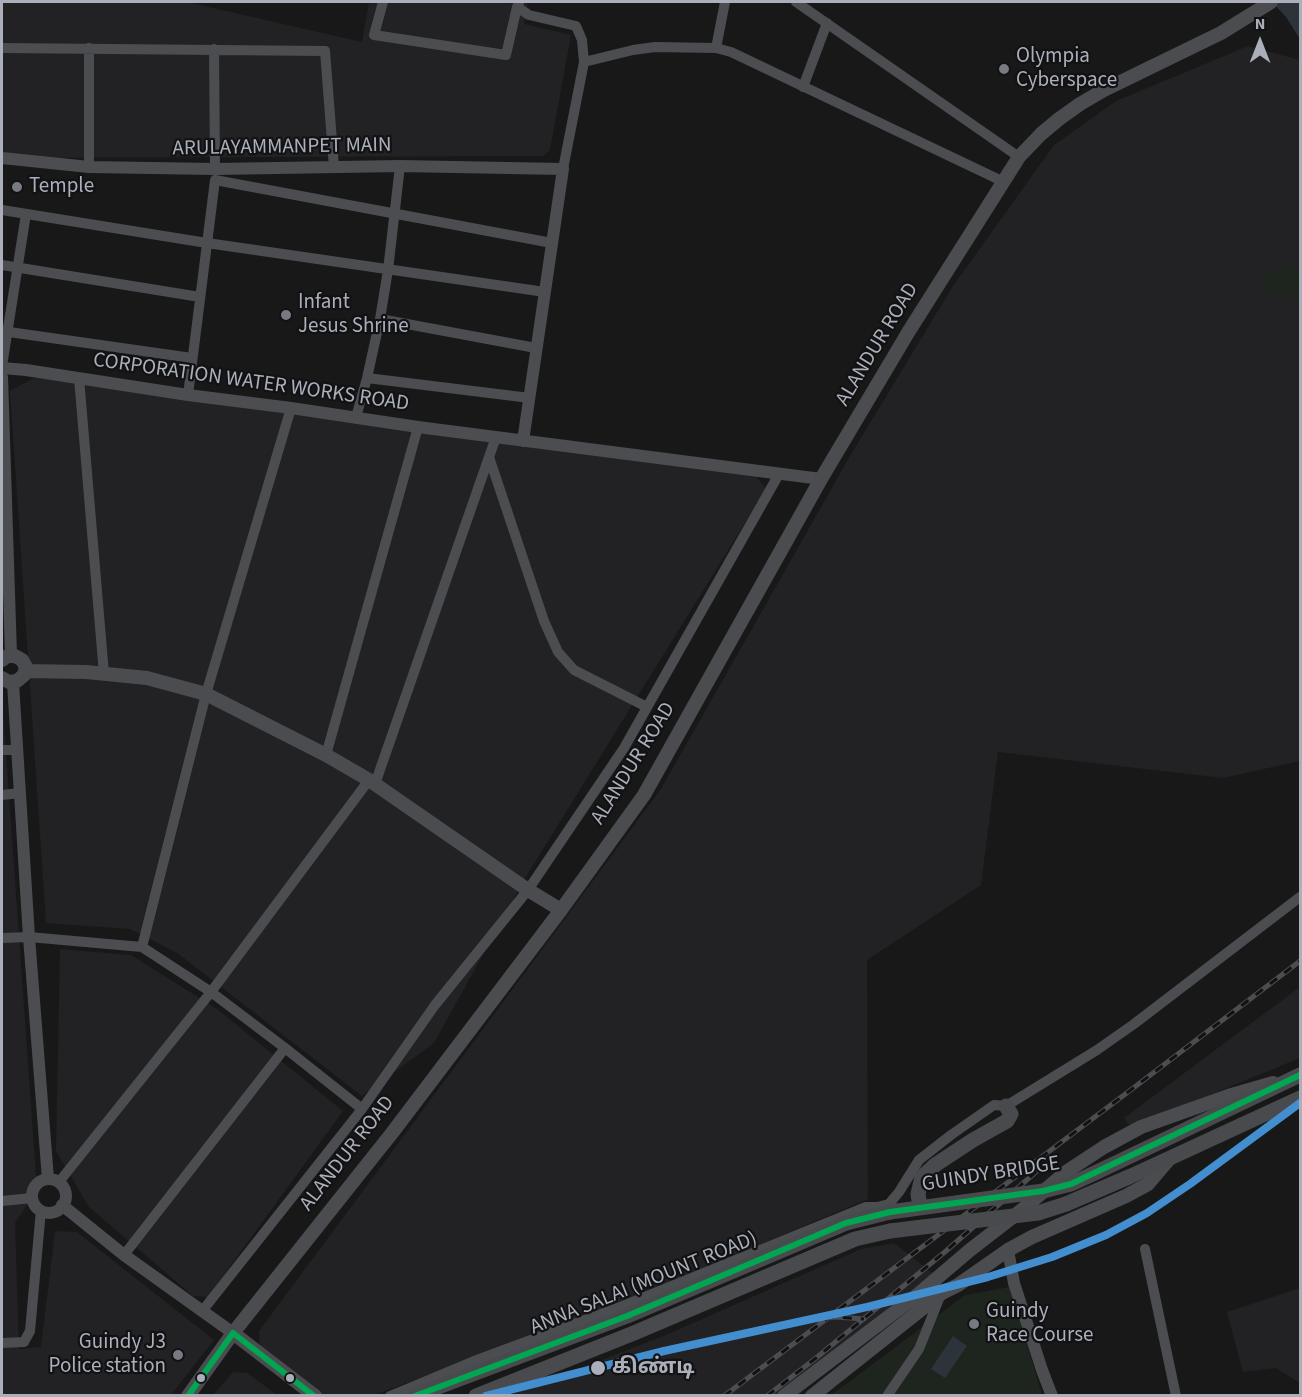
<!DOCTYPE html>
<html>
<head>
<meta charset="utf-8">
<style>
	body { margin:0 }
	#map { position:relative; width:1302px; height:1397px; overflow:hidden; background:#181818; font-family:"Source Sans 3",sans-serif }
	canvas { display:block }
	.frame { position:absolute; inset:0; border:3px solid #aaafb9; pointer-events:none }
	.north { position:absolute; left:1230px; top:12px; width:60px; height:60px; -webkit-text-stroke:4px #121214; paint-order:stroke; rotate:0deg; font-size:16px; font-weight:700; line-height:24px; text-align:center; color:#aaafb9 }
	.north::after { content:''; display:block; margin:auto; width:21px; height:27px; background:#aaafb9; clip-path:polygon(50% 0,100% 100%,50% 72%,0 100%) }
</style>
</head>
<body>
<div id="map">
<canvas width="1302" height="1397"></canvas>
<div class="frame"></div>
<div class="north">N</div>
</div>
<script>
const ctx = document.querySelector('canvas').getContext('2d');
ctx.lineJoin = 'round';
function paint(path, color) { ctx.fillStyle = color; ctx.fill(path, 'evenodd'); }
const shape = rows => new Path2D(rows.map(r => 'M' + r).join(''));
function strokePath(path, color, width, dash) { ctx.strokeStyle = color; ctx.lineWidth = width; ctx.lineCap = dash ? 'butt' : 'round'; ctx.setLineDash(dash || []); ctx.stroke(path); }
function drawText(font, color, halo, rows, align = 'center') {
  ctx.font = font + ' "Source Sans 3","Noto Sans Tamil",sans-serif'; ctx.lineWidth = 4.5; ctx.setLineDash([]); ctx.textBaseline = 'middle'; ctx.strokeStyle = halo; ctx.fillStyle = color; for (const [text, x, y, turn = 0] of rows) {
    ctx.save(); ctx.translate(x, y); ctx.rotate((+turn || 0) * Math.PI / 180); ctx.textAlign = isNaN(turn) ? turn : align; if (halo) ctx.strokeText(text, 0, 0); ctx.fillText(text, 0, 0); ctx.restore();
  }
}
paint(shape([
	[2,2,187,2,362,42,369,2,528,2,524,24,571,35,550,150,543,156,2,158],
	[1248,46,1300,60,1300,761,1223,778,998,752,981,885,867,960,868,1199,594,1314,374,1395,321,1395,260,1347,259,1331,661,789,850,456,953,286,1054,145,1116,101],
	[34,378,74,381,269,411,755,475,766,489,527,875,434,1043,362,1096,177,953,130,929,46,923,10,391],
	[2,697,37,1190,15,1223,19,1349,41,1347,55,1231,77,1232,214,1340,171,1395,2,1395],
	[60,949,131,955,217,1009,343,1111,208,1297,193,1296,89,1207,56,1151],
	[1300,987,1300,1058,1131,1127,1124,1118],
	[894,1243,940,1279,780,1395,509,1396,668,1334,861,1249],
	[1300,1288,1300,1383,1276,1368,1243,1372,1227,1312],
	[233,1372,247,1373,277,1395,213,1395]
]), '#222224');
paint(shape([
	[1286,268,1300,271,1300,298,1275,295,1266,291,1262,283,1263,277,1268,273,1277,269],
	[1010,1287,1042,1395,830,1396,965,1295]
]), '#1e251f');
paint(shape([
	[1272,2,1300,2,1300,39,1286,17],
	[953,1336,967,1346,945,1378,931,1369]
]), '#2c333a');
strokePath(shape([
	[383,2,374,35,506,55,517,7],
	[796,2,1019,157],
	[519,3,517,7,529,15,576,26,582,40,584,62,563,169],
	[2,48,325,51,334,167],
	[89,48,89,167],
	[716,48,725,2],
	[214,49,215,169],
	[584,62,633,50,655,47,716,48,731,52,1004,182],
	[803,87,827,23],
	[2,210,207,243,545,292],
	[2,265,200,297],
	[380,319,536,348],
	[2,331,192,358],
	[2,366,26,214],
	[79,378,104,674],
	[367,378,530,398],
	[188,395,215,180,552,243],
	[356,417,367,378,380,319,388,270,400,166],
	[489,457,544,621,558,652,574,670,647,707],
	[2,750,17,750],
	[326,755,418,427],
	[375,784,496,437],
	[2,795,20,793],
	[2,938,29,937,142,947,211,992,285,1048,362,1109],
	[142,947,206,694,291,408],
	[59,1182,211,992,369,780],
	[2,1201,32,1198],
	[1145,1249,1176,1396],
	[124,1255,285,1048],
	[203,1310,362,1109,435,1005,528,890,624,748,779,474],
	[2,1343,24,1342,30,1331,41,1210],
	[390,1396,474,1361,623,1306,866,1207,877,1207,889,1204,899,1192,919,1160,951,1135,994,1105,1006,1106,1097,1050,1134,1024,1300,897],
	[887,1396,919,1349,941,1294]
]), '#4c4d51', 10);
strokePath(shape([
	[2,158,89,167,215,169,400,166,563,169,523,441],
	[2,368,26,370,188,395,291,408,418,427,821,479],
	[2,377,11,655],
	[13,683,29,937,48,1179],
	'32 1196a17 17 0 1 1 34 0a17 17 0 1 1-34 0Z',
	[62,1205,124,1255,233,1333],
	[1008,1250,1014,1283,1042,1370,1052,1396]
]), '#4c4d51', 12);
strokePath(shape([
	[2,660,7,656,15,656,22,660,26,667,24,675,17,681,9,682,2,678],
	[25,671,86,672,147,678,206,694,326,755,369,780,528,890,561,910],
	[233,1333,315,1396],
	[188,1396,233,1333,392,1133,561,910,644,795,821,479,909,331,1019,157,1041,134,1059,119,1080,104,1104,90,1221,33,1271,2],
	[784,1396,916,1296,970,1250,1023,1209,1066,1172,1104,1147,1141,1127,1228,1096,1273,1083],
	[812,1396,942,1293,958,1285,1008,1250,1032,1237,1126,1196,1148,1184,1170,1158]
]), '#4b4c4f', 14);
strokePath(shape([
	[1097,1172,1300,1075],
	[1066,1204,1131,1176,1300,1098],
	[920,1207,918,1194,922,1177,935,1165,973,1140,1007,1121,1011,1114,1006,1106],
	[414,1396,627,1316,846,1223,890,1212],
	[476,1396,634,1333,855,1239,890,1231]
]), '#494a4d', 15);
const rail = shape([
	[807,1320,836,1317,864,1319],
	[724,1396,1136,1086,1300,961],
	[767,1396,816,1358,946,1251,1046,1163]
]);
strokePath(rail, '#4c4d50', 5);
strokePath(rail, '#121214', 3, [9]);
strokePath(shape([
	[890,1212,1043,1191,1071,1184,1097,1172],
	[890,1231,1038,1213,1066,1204]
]), '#494a4d', 15);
strokePath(shape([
	[188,1396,233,1333,314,1396],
	[415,1396,627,1316,846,1223,890,1212,1043,1191,1071,1184,1300,1075]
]), '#00a651', 6);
strokePath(shape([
	[486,1396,664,1351,867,1307,988,1277,1052,1257,1106,1235,1147,1213,1190,1184,1300,1103]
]), '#428ecf', 8);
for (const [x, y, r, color] of [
	[1004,69,6,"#777a81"],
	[17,187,6,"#777a81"],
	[286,315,6,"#777a81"],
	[974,1324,6,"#777a81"],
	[178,1355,6,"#777a81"],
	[598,1368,8,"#aaafb9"],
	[201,1378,5,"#aaafb9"],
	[290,1378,5,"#aaafb9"]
]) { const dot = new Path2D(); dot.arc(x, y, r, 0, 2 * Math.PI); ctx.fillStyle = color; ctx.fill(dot); strokePath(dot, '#121214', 2); }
drawText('21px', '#aaafb9', '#121214', [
	["Olympia",1016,57],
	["Cyberspace",1016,81],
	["Temple",29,187],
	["Infant",298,303],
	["Jesus Shrine",298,327],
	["Guindy",986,1312],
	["Race Course",986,1336],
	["Guindy J3",166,1343,"right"],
	["Police station",166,1367,"right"]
], 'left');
drawText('21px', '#aaafb9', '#121214', [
	["ARULAYAMMANPET MAIN",282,148,-1],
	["ALANDUR ROAD",878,345,-59],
	["CORPORATION WATER WORKS ROAD",251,383,8],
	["ALANDUR ROAD",634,764,-58],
	["ALANDUR ROAD",348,1154,-52],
	["GUINDY BRIDGE",991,1175,-9],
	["ANNA SALAI (MOUNT ROAD)",644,1284,-22]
]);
drawText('bold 21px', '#aaafb9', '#121214', [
	["கிண்டி",612,1368]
], 'left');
</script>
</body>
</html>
